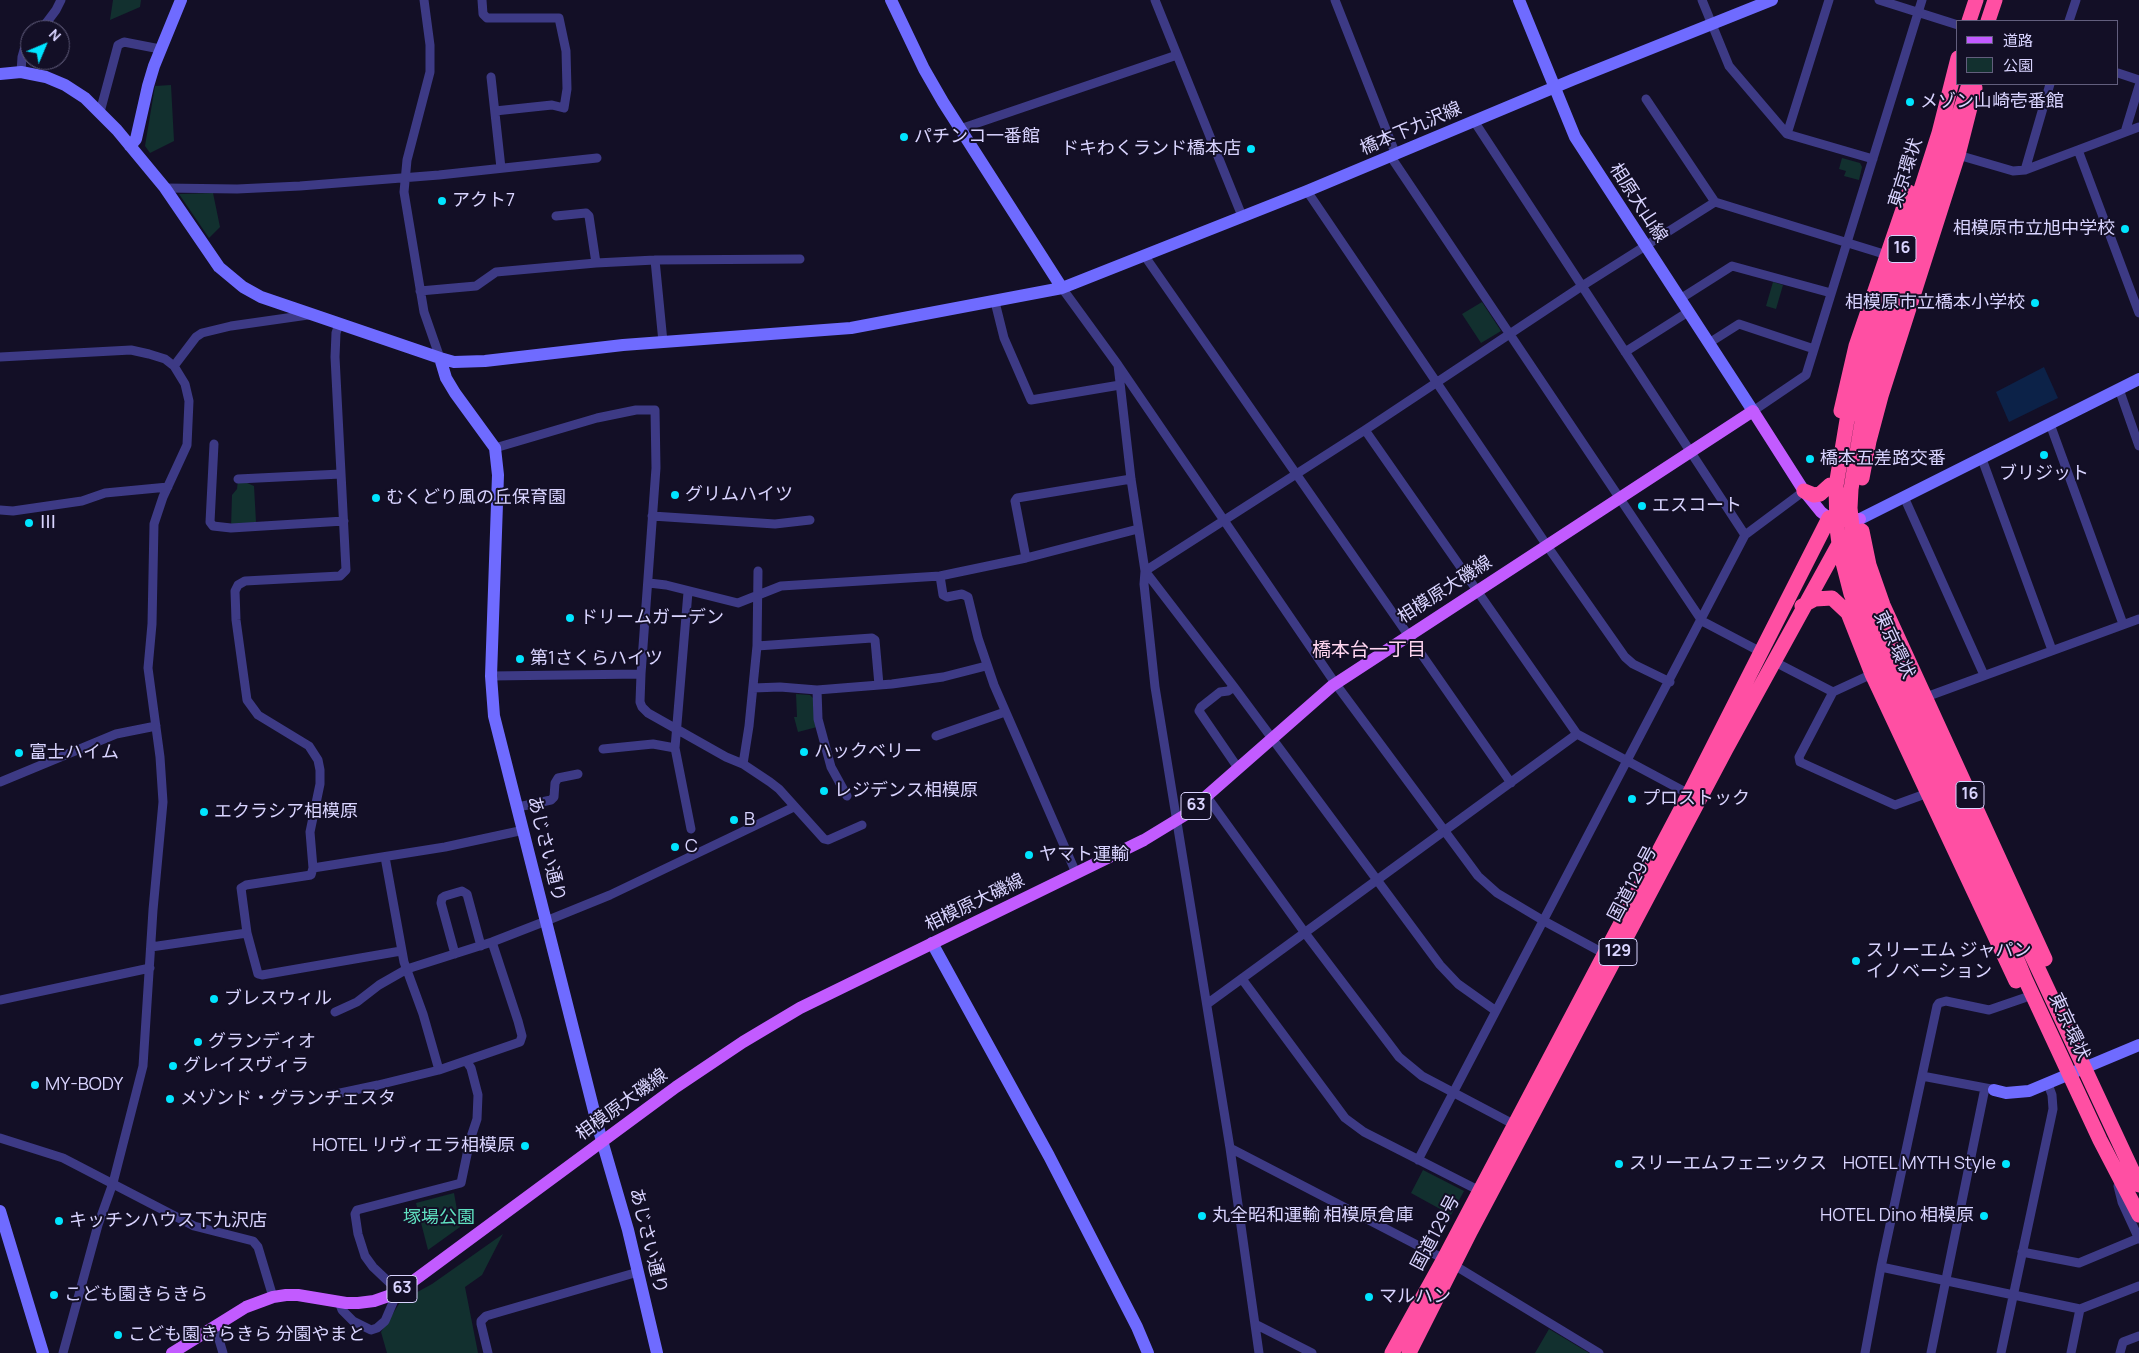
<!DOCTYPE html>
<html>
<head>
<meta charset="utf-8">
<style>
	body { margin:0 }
	#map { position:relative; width:2139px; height:1353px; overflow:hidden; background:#130f26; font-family:Manrope,"Noto Sans JP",sans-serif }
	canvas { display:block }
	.legend { position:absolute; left:1956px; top:20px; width:162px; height:65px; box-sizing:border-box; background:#130f26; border:1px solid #625e7d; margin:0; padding:6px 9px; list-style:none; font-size:15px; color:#d9d4ff }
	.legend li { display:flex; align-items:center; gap:10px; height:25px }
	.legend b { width:25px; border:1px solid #625e7d }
	.north { position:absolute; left:20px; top:20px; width:50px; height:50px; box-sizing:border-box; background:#130f26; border:1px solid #625e7d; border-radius:50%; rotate:45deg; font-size:14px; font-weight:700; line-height:20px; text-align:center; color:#d9d4ff }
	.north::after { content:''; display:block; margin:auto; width:18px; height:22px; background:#00e5ff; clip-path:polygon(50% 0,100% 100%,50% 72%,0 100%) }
</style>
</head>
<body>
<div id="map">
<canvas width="2139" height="1353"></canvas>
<ul class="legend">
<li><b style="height:6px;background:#c25bff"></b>道路</li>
<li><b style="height:14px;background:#12302f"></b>公園</li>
</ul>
<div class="north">N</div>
</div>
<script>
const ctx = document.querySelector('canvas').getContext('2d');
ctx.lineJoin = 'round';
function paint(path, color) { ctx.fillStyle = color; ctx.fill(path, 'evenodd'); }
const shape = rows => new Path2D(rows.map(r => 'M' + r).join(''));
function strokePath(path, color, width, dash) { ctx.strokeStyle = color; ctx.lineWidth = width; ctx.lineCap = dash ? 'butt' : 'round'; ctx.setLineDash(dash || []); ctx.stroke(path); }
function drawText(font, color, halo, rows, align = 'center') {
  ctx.font = font + ' Manrope,"Noto Sans JP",sans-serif'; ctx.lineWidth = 4; ctx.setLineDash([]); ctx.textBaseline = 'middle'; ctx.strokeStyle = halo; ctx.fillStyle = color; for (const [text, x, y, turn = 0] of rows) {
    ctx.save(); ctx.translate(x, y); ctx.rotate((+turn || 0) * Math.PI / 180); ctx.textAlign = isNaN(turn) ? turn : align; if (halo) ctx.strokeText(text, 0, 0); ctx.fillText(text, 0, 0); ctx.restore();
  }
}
paint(shape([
	[113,0,141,0,140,7,110,20],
	[171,85,174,141,150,153,145,146,155,86],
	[1842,158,1860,163,1862,167,1859,180,1844,176,1846,171,1839,169],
	[213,193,220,227,209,238,179,194],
	[1773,282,1783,285,1776,309,1766,306],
	[1482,302,1501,331,1481,343,1462,314],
	[238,479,254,486,256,522,231,528,232,495,237,489],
	[796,694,810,695,813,698,817,727,798,732,794,717,797,717],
	[1423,1170,1464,1191,1451,1215,1411,1193],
	[454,1193,460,1227,428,1250,416,1203],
	[503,1234,482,1275,465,1287,478,1353,387,1353,381,1332,401,1301,432,1284],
	[1549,1329,1589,1353,1535,1353]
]), '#12302f');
paint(shape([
	[2044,367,2058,398,2009,422,1996,392]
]), '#0c2248');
strokePath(shape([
	[424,0,430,45,430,72,407,160,404,192,424,312,440,358],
	[482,0,483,14,487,18,559,18,566,51,567,89,564,108,552,105,495,111],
	[1155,0,1242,216],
	[1335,0,1396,155],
	[1702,0,1729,66,1787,134,1873,159],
	[1879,0,1958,25],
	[2069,21,2076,0],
	[41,30,56,10,61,0],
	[21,72,22,57,24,50,30,43],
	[2118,73,2139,80],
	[491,77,501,168],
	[1646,99,1715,202],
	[100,112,118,45,124,42,160,49],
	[1474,121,1745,535],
	[960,129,1177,55],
	[2125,132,2139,86],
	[1787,134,1829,0],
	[2078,150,2139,313],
	[1958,155,2013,171,2025,170,2139,127],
	[1391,157,1702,621,1761,652],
	[2025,170,2050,84],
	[165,188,237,189,300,186,439,175,597,158],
	[1307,191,1550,550,1625,657,1633,664,1670,682],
	[556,216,586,213,589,216,596,263],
	[1144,255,1511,783],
	[655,260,663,342],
	[1062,288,1118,365,1335,683,1478,876,1497,893,1544,921,1605,954],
	[420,291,476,286,496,272,596,263,655,260,800,259],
	[1680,299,1732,266,1831,293],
	[995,302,1004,338,1031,400,1120,385],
	[339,324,336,333,335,357,346,570,340,576,245,581,238,585,235,591,236,620,247,700,258,715,309,746,318,760,320,770,320,784,310,832,313,868,445,847,524,830],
	[1709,343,1739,324,1814,349],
	[1625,352,1688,312],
	[0,357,131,350,149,354,165,359,174,366,185,384,189,401,187,445,163,497,154,524,152,624,148,668,160,757,163,802,153,910,143,1066,113,1183,98,1225,63,1353],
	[1118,365,1131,479,1145,571,1144,584,1155,687,1230,1148,1259,1353],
	[174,366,196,337,202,333,231,326,308,315],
	[2119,389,2139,446],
	[1753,411,1806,375,1922,0],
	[2050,424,2123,624],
	[1365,430,1577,734,1689,794],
	[214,444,210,522,213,526,231,528,344,521],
	[495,448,597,418,636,410,655,410,656,468,641,674,640,702,642,707,648,713,726,757,743,764,770,782,779,789,824,839,828,840,862,825],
	[1982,459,2052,650],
	[238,479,341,474],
	[1904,497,1984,675],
	[0,510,13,511,82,501,105,493,168,487],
	[652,516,775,524,810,520],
	[1026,558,1015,501,1017,498,1131,479],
	[940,576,943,595,947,597,962,594,968,597,978,638,994,685,1076,873],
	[649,583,666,585,738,603,781,586,940,576,1026,558,1138,529],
	[688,592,675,748,691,829],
	[757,646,872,638,875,640,879,685],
	[1773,661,1833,692,1872,674],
	[491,676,641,674],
	[1234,687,1228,691,1220,692,1201,707,1199,711,1238,768],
	[753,688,780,687,817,690,892,684,943,677,986,666],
	[817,690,818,719,831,767,847,796],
	[1833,692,1799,757,1800,762,1895,805,1928,793],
	[1926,697,2139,619],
	[936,736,1005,712],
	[603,749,653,744,675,748],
	[743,764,749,726,757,646,758,571],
	[0,782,116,734,156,726],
	[1207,797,1305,933,1399,1057,1422,1076,1515,1125],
	[518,807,551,800,554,797,555,783,558,778,578,774],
	[385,857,404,962,423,1014,439,1070],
	[313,868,311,875,246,885,241,888,247,933,258,974,262,975,401,951],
	[151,947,247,933],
	[455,954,441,903,442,898,445,896,462,891,467,894,481,946],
	[1242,979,1345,1118,1364,1132,1480,1191],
	[0,1000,150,968],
	[1207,1004,1577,734],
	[1496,1011,1458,984,1440,965,1234,687,1145,571,1365,430,1582,286,1715,202,1887,255],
	[335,1012,357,1002,379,985,407,969,492,942,546,921,610,895,794,807],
	[1922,1076,1991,1089],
	[331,1095,378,1085,439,1070,520,1042,522,1036,518,1021,492,942],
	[0,1138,63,1158,194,1226,253,1241,258,1247,273,1297],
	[1230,1148,1444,1259],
	[1418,1160,1745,535,1804,491],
	[2118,1186,2122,1202,2139,1239],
	[2022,1252,2079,1263,2139,1238],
	[1454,1265,1599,1353],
	[1881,1267,2080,1309],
	[339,1302,342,1310,353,1321,371,1330,377,1328,385,1321,397,1293,392,1285,373,1267,365,1256,358,1234,355,1214,357,1210,461,1183,470,1140,477,1119,478,1095,471,1068,467,1062],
	[1255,1324,1312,1353],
	[215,1326,223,1353],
	[488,1353,481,1324,481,1321,486,1316,638,1272],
	[1865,1353,1881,1267,1937,1006,1939,1003,1946,1001,1989,1010,2024,998],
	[1931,1353,1985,1088],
	[2001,1353,2053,1109,2052,1095,2048,1084],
	[2071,1353,2080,1309,2139,1286],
	[2120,1353,2123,1342,2139,1336]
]), '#3d3a85', 9);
strokePath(shape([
	[891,0,924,69,943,102,1062,288],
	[1519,0,1575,137,1753,411],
	[0,74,21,72,46,77,65,85,85,98,117,130,165,188,219,267,243,287,261,297,311,314,440,358,454,362,485,361,623,345,851,328,1062,288,1307,191,1572,80,1772,0],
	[130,146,136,139,148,86,154,66,181,0],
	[440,358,446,378,455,393,495,448,498,475,491,676,494,716,598,1127,628,1230,657,1353],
	[1860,519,2139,379],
	[932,943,1049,1156,1137,1327,1148,1353],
	[1994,1090,2006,1093,2029,1091,2139,1045],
	[0,1211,43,1353]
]), '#6f6bff', 12);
strokePath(shape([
	[172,1353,246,1307,273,1297,286,1295,298,1295,346,1303,358,1303,374,1301,397,1293,676,1087,743,1042,800,1008,1144,840,1185,815,1332,686,1753,411,1804,491,1821,512,1829,518,1838,520,1860,519]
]), '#c25bff', 12);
strokePath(shape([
	[1969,21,1976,0],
	[1988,21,1995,0],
	[1958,58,1939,133,1847,420,1836,486,1837,528,1840,551,1851,594,1868,636,1992,899,2026,981,2100,1140,2139,1215],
	[1969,84,1883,344,1863,416,1851,489,1850,508,1854,545,1864,588,1881,632,2139,1185],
	[1841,411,1856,346,1909,192],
	[1862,478,1869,441,1881,396,1958,155,1975,88],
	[1804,491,1814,495,1820,494,1830,485],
	[1862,531,1869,565,1883,605,2045,959],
	[1802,606,1815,599,1832,598,1847,612],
	[1848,613,1872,674,2016,981],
	[1392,1353,1444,1259,1689,794,1829,518],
	[1409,1353,1470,1232,1726,749,1841,540]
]), '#ff4fa3', 15);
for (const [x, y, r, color] of [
	[1910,102,5,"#00e5ff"],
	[904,137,5,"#00e5ff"],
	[1251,149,5,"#00e5ff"],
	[442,201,5,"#00e5ff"],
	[2125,229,5,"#00e5ff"],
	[2035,303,5,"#00e5ff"],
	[2044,455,5,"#00e5ff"],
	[1810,459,5,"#00e5ff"],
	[675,495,5,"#00e5ff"],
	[376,498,5,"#00e5ff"],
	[1642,506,5,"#00e5ff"],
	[29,523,5,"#00e5ff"],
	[570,618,5,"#00e5ff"],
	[520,659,5,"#00e5ff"],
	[804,752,5,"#00e5ff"],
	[19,753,5,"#00e5ff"],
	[824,791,5,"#00e5ff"],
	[1632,799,5,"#00e5ff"],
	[204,812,5,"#00e5ff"],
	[734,820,5,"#00e5ff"],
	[675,847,5,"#00e5ff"],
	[1029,855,5,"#00e5ff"],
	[1856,961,5,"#00e5ff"],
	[214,999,5,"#00e5ff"],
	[198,1042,5,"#00e5ff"],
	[173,1066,5,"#00e5ff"],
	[35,1085,5,"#00e5ff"],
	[170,1099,5,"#00e5ff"],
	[525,1146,5,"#00e5ff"],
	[1619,1164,5,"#00e5ff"],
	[2006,1164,5,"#00e5ff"],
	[1202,1216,5,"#00e5ff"],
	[1984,1216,5,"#00e5ff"],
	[59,1221,5,"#00e5ff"],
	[54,1295,5,"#00e5ff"],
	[1369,1297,5,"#00e5ff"],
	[118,1335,5,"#00e5ff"]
]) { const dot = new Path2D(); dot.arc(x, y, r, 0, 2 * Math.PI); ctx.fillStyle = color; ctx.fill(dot); strokePath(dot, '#130f26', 2); }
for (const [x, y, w] of [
	[1902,249,28],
	[1970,795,28],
	[1196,806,30],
	[1618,952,38],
	[402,1289,30]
]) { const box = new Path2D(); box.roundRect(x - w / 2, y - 13.5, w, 27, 4); ctx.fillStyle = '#130f26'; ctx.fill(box); strokePath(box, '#d9d4ff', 1); }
drawText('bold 16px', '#d9d4ff', null, [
	["16",1902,249],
	["16",1970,795],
	["63",1196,806],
	["129",1618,952],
	["63",402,1289]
]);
drawText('18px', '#d9d4ff', '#130f26', [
	["メゾン山崎壱番館",1920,102],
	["パチンコ一番館",914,137],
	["ドキわくランド橋本店",1241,149,"right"],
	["アクト7",452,201],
	["相模原市立旭中学校",2115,229,"right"],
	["相模原市立橋本小学校",2025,303,"right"],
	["橋本五差路交番",1820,459],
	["ブリジット",2044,474,"center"],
	["グリムハイツ",685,495],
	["むくどり風の丘保育園",386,498],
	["エスコート",1652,506],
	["Ⅲ",39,523],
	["ドリームガーデン",580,618],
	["第1さくらハイツ",530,659],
	["ハックベリー",814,752],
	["富士ハイム",29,753],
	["レジデンス相模原",834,791],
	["プロストック",1642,799],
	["エクラシア相模原",214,812],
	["B",744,820],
	["C",685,847],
	["ヤマト運輸",1039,855],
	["スリーエム ジャパン",1866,951],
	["イノベーション",1866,972],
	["ブレスウィル",224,999],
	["グランディオ",208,1042],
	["グレイスヴィラ",183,1066],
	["MY-BODY",45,1085],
	["メゾンド・グランチェスタ",180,1099],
	["HOTEL リヴィエラ相模原",515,1146,"right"],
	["スリーエムフェニックス",1629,1164],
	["HOTEL MYTH Style",1996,1164,"right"],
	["丸全昭和運輸 相模原倉庫",1212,1216],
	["HOTEL Dino 相模原",1974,1216,"right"],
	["キッチンハウス下九沢店",69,1221],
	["こども園きらきら",64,1295],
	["マルハン",1379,1297],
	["こども園きらきら 分園やまと",128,1335]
], 'left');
drawText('18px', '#d9d4ff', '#130f26', [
	["橋本下九沢線",1411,129,-23],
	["東京環状",1906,173,-72],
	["相原大山線",1638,203,57],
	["相模原大磯線",1445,590,-33],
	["東京環状",1894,645,65],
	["あじさい通り",546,849,76],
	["国道129号",1633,884,-62],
	["相模原大磯線",975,903,-26],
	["東京環状",2069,1027,65],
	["相模原大磯線",622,1105,-36],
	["国道129号",1436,1233,-62],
	["あじさい通り",648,1241,76]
]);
drawText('18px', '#5fe0c0', '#130f26', [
	["塚場公園",439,1218]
]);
drawText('19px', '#ffd6f0', '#130f26', [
	["橋本台一丁目",1369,651]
]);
</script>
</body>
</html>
